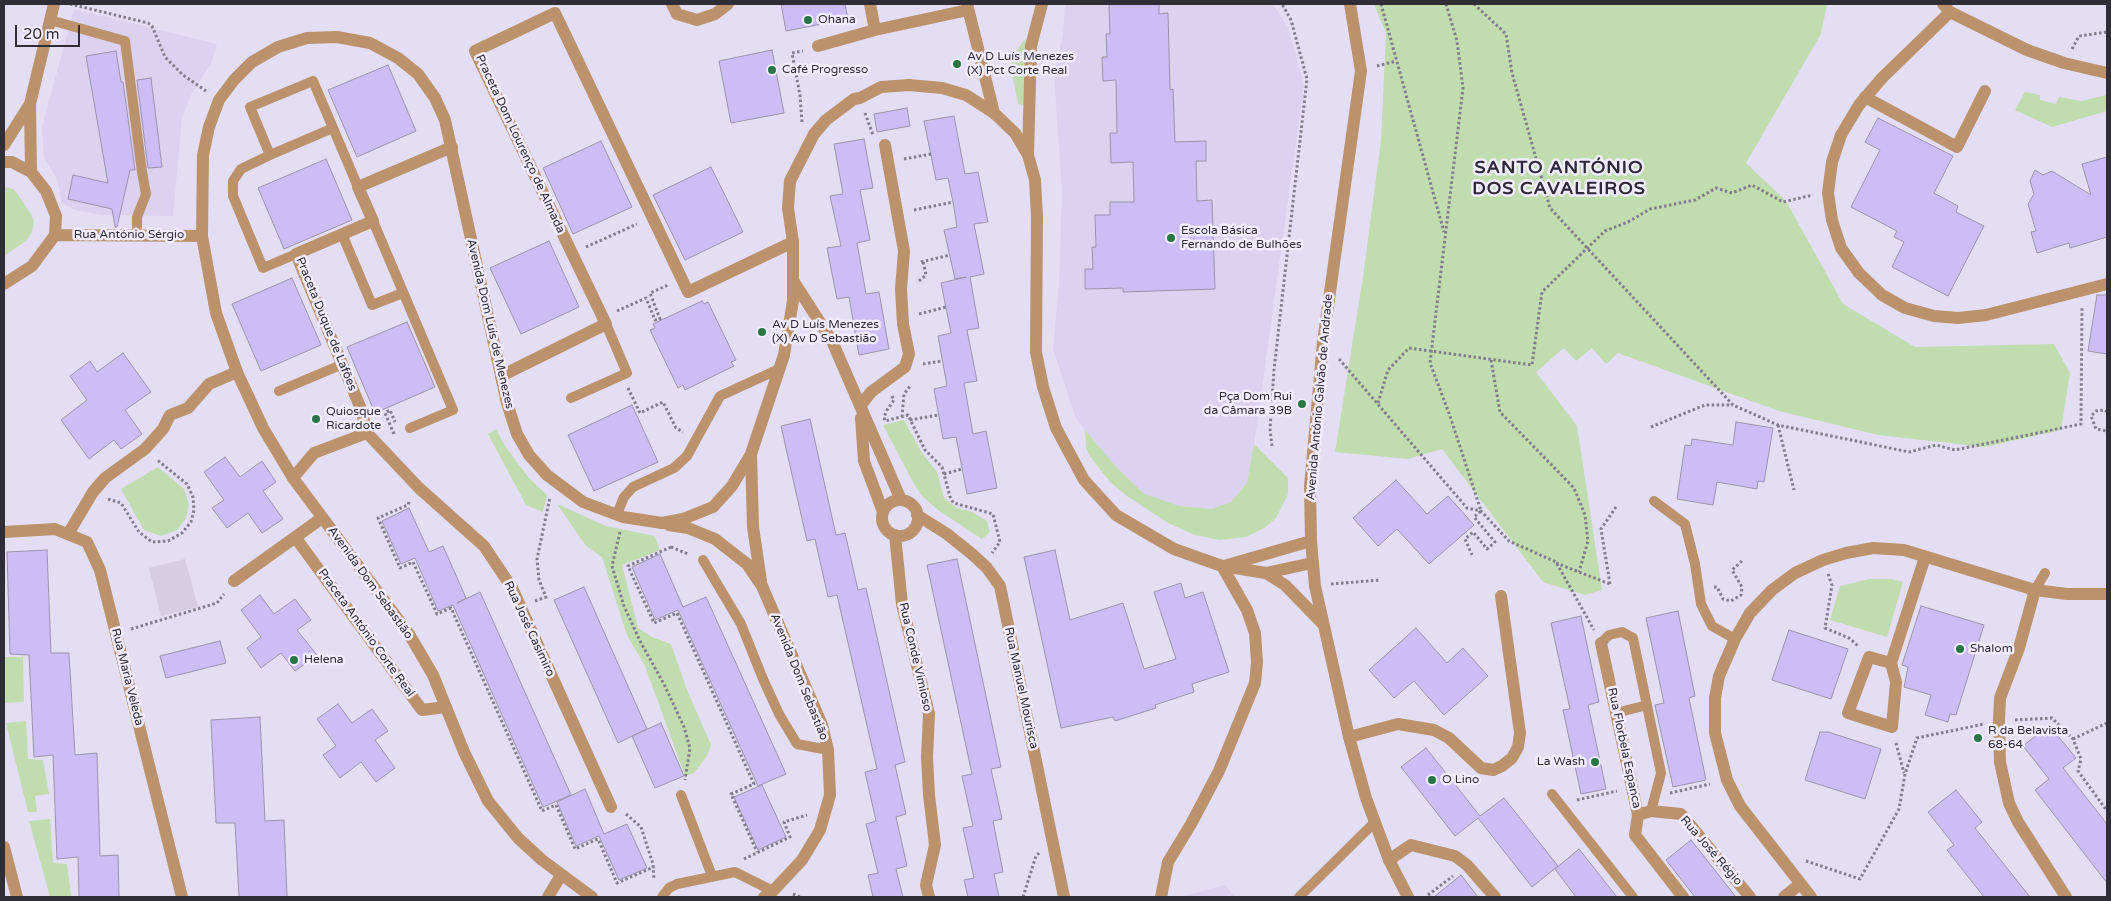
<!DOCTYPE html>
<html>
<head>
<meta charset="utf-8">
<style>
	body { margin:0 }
	#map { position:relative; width:2111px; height:901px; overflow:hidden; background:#e4def5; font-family:"Varela Round",sans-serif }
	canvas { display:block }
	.frame { position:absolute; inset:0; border:5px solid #2f2d35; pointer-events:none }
	.scale { position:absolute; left:15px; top:25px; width:65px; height:22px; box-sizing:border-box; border:2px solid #2f2d35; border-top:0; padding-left:6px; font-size:15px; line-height:18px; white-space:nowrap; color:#2f2d35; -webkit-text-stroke:4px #f1ecfe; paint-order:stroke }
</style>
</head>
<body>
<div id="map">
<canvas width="2111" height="901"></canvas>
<div class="frame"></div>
<div class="scale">20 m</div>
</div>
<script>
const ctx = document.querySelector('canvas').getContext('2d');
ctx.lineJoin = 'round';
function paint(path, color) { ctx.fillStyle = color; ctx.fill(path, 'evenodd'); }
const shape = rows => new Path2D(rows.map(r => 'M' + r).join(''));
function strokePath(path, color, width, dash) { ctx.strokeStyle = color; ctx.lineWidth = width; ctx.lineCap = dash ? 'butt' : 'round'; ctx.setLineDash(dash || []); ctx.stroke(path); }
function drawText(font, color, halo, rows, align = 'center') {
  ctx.font = font + ' "Varela Round",sans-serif'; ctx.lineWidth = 5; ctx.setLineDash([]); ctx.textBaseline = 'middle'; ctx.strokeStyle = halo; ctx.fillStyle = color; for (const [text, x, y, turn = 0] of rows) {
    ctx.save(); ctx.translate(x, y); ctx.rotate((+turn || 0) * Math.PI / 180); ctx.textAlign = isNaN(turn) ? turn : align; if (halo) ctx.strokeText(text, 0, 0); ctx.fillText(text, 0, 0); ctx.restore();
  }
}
paint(shape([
	[1065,4,1273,4,1288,27,1304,85,1251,467,1247,483,1231,502,1220,507,1212,509,1179,506,1143,494,1117,468,1076,419,1053,349,1059,283,1062,193,1054,74,1063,35],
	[74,9,217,44,211,64,193,91,182,117,173,216,101,215,75,210,62,203,57,179,44,158,42,127],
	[1225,885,1235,897,1179,897]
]), '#dad2ef');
paint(shape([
	[185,559,198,607,161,616,149,568]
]), '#d4cde3');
paint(shape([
	[1374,4,1827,4,1821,34,1746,163,1786,201,1843,304,1915,347,2054,344,2070,373,2061,430,1985,447,1878,435,1779,411,1618,353,1606,364,1592,348,1576,361,1564,348,1536,372,1577,426,1602,590,1585,595,1543,582,1442,449,1408,459,1335,452,1363,277,1381,141,1386,33],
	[1026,39,1024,73,1024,105,1018,104,1010,61,1023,41],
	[2025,92,2040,95,2040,100,2056,104,2059,97,2081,101,2107,95,2107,111,2052,127,2015,110],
	[4,187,13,189,17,193,31,214,34,222,32,232,27,240,4,256],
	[904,420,922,453,937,472,944,498,957,508,972,512,987,521,990,532,982,539,938,510,922,496,914,484,883,425],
	[496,429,505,446,528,477,547,495,543,512,526,505,488,434],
	[1085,430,1117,468,1143,493,1179,506,1212,509,1231,502,1247,483,1254,444,1288,478,1288,494,1276,518,1264,528,1246,537,1219,540,1195,535,1168,523,1127,496,1110,482,1089,455,1086,448],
	[158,467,184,489,189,504,186,518,177,530,161,536,144,530,121,489],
	[557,504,606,526,655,536,660,550,622,565,638,628,652,637,671,644,687,690,711,745,707,756,694,773,685,776,645,666,627,635,602,557,586,546],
	[1869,579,1892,579,1903,582,1887,637,1830,620,1840,586],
	[4,652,4,657,23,657,24,702,4,703],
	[26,721,28,759,43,760,49,794,35,796,37,812,28,812,6,723],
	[50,819,53,863,67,864,71,896,50,897,29,821]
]), '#c1dcae');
const building = shape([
	[781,4,845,4,848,19,786,31,781,4],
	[1109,4,1159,4,1159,14,1168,13,1170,90,1173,89,1175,142,1206,141,1206,161,1196,161,1197,201,1212,200,1215,289,1123,292,1123,288,1085,289,1085,269,1093,269,1092,247,1096,247,1095,215,1110,215,1110,202,1134,202,1133,162,1111,163,1110,133,1117,133,1116,80,1103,81,1102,57,1107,57,1106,34,1110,34,1109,4],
	[772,50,784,113,731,123,719,61,772,50],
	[116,51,121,82,123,82,135,170,130,170,117,227,115,227,112,209,68,199,73,175,108,183,86,56,116,51],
	[388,65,416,131,357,157,328,90,388,65],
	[151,78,162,167,148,168,137,80,151,78],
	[907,108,910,126,877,132,874,114,907,108],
	[954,116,965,174,978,172,988,222,974,224,984,274,970,277,979,328,967,330,977,381,964,383,973,434,986,431,997,488,967,494,956,437,943,439,934,389,947,386,938,336,951,333,941,283,966,277,955,279,944,230,957,227,953,202,948,178,936,180,924,121,954,116],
	[1878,118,1953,156,1934,193,1958,206,1956,212,1984,226,1948,296,1892,267,1904,242,1894,237,1897,231,1851,207,1880,150,1865,142,1878,118],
	[864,139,873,188,860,190,870,240,857,243,866,294,879,292,889,349,859,355,849,297,837,299,827,248,841,246,830,196,843,194,834,144,864,139],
	[601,141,632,207,573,234,543,168,601,141],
	[2107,157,2107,237,2070,248,2069,243,2037,253,2031,232,2036,231,2028,204,2034,194,2030,181,2035,170,2043,175,2052,171,2091,195,2082,164,2107,157],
	[326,159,352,220,284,249,258,188,326,159],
	[711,167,743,232,685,260,653,195,711,167],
	[549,241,579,307,521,334,490,268,549,241],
	[292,278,321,345,261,371,232,304,292,278],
	[2097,295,2107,295,2107,354,2088,351,2097,295],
	[702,301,704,304,708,302,736,360,731,362,734,366,685,390,683,385,678,388,650,330,655,328,653,324,702,301],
	[407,322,435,387,375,413,347,347,407,322],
	[123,353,151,392,125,410,142,434,121,449,114,440,89,459,61,420,87,400,70,376,90,361,97,372,123,353],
	[632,405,658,462,594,491,568,435,632,405],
	[810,419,836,535,845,533,858,590,866,588,905,762,895,765,906,814,896,817,907,866,896,869,903,897,873,897,868,875,878,873,866,824,876,821,865,772,877,769,837,595,828,597,815,539,807,541,781,426,810,419],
	[1736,422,1773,428,1764,482,1758,481,1757,489,1717,482,1713,505,1677,499,1685,445,1691,446,1692,439,1733,445,1736,422],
	[225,457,240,477,262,461,276,482,263,491,283,519,262,533,248,513,227,528,212,508,224,500,204,472,225,457],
	[1396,480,1427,514,1448,496,1474,525,1429,564,1397,529,1378,546,1353,518,1396,480],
	[409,508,429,552,443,546,466,598,457,603,480,592,571,795,543,807,453,605,438,611,415,558,401,564,382,521,409,508],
	[47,550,51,653,69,653,75,755,97,753,100,856,118,855,119,897,79,897,78,857,57,859,53,755,34,757,29,655,10,654,7,552,47,550],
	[1055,550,1070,620,1123,603,1144,669,1176,659,1154,592,1181,583,1185,598,1203,592,1229,672,1192,684,1194,692,1155,705,1156,708,1115,721,1113,717,1061,728,1024,557,1055,550],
	[660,554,683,607,706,597,786,774,758,786,678,610,655,620,632,567,660,554],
	[957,559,1001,767,991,769,1002,819,993,821,1003,872,994,874,999,897,968,897,964,880,974,878,963,828,973,826,962,776,972,774,927,565,957,559],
	[584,587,647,729,618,743,554,600,584,587],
	[260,595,274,614,295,599,311,620,297,630,317,655,295,671,281,653,261,668,247,648,261,637,241,610,260,595],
	[1921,606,1984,625,1956,715,1950,714,1948,722,1925,715,1931,695,1904,687,1908,667,1902,665,1921,606],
	[1678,611,1695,696,1689,698,1706,780,1673,787,1655,705,1664,703,1646,618,1678,611],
	[1581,616,1599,702,1588,705,1606,789,1581,794,1563,710,1570,709,1551,623,1581,616],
	[1416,628,1447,663,1463,648,1488,676,1444,715,1414,681,1394,698,1369,670,1416,628],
	[1789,630,1848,649,1831,699,1772,680,1789,630],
	[220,641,226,663,166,678,160,656,220,641],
	[338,704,352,723,372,709,388,731,375,740,395,768,376,782,361,762,340,778,323,755,336,746,317,719,338,704],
	[260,717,265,821,284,820,287,897,239,897,235,823,216,823,211,720,260,717],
	[661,723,684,776,655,788,632,736,661,723],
	[2049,725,2076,758,2063,768,2107,824,2107,883,2035,790,2049,779,2023,746,2049,725],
	[1820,732,1828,732,1881,749,1865,799,1805,780,1820,732],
	[1426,748,1480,816,1504,798,1558,866,1532,887,1478,818,1455,836,1401,767,1426,748],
	[762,785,786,837,758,850,734,797,762,785],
	[585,789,604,834,627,824,647,868,619,880,599,836,576,846,557,802,585,789],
	[1956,790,1982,822,1975,828,2030,897,1984,897,1947,850,1954,845,1928,812,1956,790],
	[1691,840,1736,897,1695,897,1666,860,1691,840],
	[1579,849,1617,897,1576,897,1555,869,1579,849],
	[1461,875,1478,897,1434,897,1461,875]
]);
paint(building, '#cdbdf6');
strokePath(building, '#9a94a9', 1);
strokePath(shape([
	[70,4,148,23,152,26,165,57,183,75,206,91],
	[1381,4,1444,232],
	[1446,4,1457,41,1463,88,1430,363,1450,416,1481,511,1474,517,1495,542,1487,549,1473,532,1465,539,1472,555],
	[1474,4,1506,34,1512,73,1550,208,1733,405,1778,425,1909,452,1936,445,1955,450,2081,424,2082,307],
	[2072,49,2079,36,2107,32],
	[1377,66,1396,61],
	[865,113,873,135],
	[802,122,800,95,792,53,803,51],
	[904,159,931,154],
	[914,210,953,202],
	[586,247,637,224],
	[921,262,950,255],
	[919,281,926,275,923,261],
	[617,311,646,298,655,320,660,319,650,293,668,285],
	[919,314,946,307],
	[1339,359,1467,508,1481,511,1509,541,1556,562,1594,630],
	[1491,360,1500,412,1574,488,1585,515,1588,541,1579,572],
	[923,364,942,361],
	[628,388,640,413,663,402,676,428,683,432],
	[892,396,894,400,887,410,884,417,885,421,908,415,925,450,942,467,951,500,954,503,993,514,1000,542,992,553],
	[1378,403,1388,370,1409,348,1532,365,1542,292,1605,231,1628,222,1650,209,1695,200,1716,188,1732,193,1752,185,1783,202,1813,195],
	[2107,412,2105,410,2096,411,2091,416,2096,429,2107,431],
	[902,417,904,394,911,385],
	[910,420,938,415],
	[1778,425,1794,490],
	[1651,427,1705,405,1732,405],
	[394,434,385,413,390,410,395,422],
	[1272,446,1270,429,1274,370,1307,79,1291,20,1282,4],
	[944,474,962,469],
	[108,499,121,503,139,532,152,542,168,541,182,533,191,522,194,510,193,497,187,484,156,459],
	[409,502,408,505,378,518,400,568,413,562,437,614,451,608,542,811,556,805,575,849,598,839,617,883,654,867],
	[620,532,612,566,624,606,640,641,664,684,684,727,690,748,685,780],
	[671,547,628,566,654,623,677,613,754,784,731,794,757,852],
	[671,547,688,554],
	[1556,563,1610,584],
	[1828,574,1832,585,1825,628,1849,638,1858,646],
	[1331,584,1380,580],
	[1610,584,1601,529,1616,507],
	[1714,587,1717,587,1723,599,1731,601,1741,595,1742,587,1732,570,1743,560],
	[535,601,546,597,539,580,537,559,550,497],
	[131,629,217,603,224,594],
	[2015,720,2052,718,2073,739,2081,759,2078,771,2107,811],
	[2073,739,2107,723],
	[1896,743,1904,773],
	[1670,793,1710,784],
	[1577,800,1617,791],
	[626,814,641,827,653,864,654,880],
	[744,859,790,837,784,822,807,815],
	[1806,861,1860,879,1899,809,1905,774,1917,738,1984,724],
	[793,894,800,897],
	[1428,895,1453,876],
	[1023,897,1036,856,1039,853]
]), '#817d8c', 3, [2.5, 2.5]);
strokePath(shape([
	[50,20,125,41,142,172,146,194,137,217,137,235],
	[313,81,333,128,270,155,250,107,313,81],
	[333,128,358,187],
	[270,155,241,169,233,181,233,196,263,268,296,254],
	[373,221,453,410,410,428],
	[342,234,372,305,403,293],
	[279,391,343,364],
	[571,398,627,373,606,324],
	[1654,501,1685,524,1695,564,1701,604,1712,626,1735,639],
	[617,514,624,497,633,487,674,468,687,456,720,396,779,369],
	[703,560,741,624,763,679,779,714,797,744,828,750],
	[2035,590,2045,573],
	[1601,643,1609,635,1622,632,1633,638,1661,773,1651,811],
	[1616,713,1647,705],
	[1552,794,1633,897],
	[681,795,712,876],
	[662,897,669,888,677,884,735,872,773,891],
	[1299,897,1374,823]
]), '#bb926b', 10);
strokePath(shape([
	[1028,155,1031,46,1042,4],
	[68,534,93,492,105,478,145,449,163,429,170,415,188,408,209,384,237,372]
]), '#bb926b', 12);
strokePath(shape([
	[672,4,677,14,697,20,715,14,728,4],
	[870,4,875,30,968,10],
	[967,4,994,113],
	[818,46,875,30],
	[1865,97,1957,147,1985,91],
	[794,282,832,341,901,500],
	[501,376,606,324,475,51,555,13,688,292,793,242],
	[861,405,871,392,905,367,909,354,903,324,901,289,904,251,885,145],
	[861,418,864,461,883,512],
	[367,433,361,409,296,254,373,221,358,187,452,147],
	[293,478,314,453,367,433,419,488,484,546,512,588,611,807],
	'882 518a18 18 0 1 1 36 0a18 18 0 1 1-36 0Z',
	[917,515,947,534,972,554,987,568,1000,586,1064,897],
	[4,532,55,529,87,542,100,570,182,897],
	[895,535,902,604,929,714,927,757,929,795,935,845,926,885,929,897],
	[295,537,422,710,446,707],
	[234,581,322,518],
	[2035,590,2019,648,2000,698,1999,721,2000,762,2009,803,2018,822,2066,897],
	[1601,643,1638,815,1635,835,1683,897],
	[1891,663,1869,657,1848,713,1892,727,1896,682,1891,663,1925,557],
	[1349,737,1398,724,1434,730,1449,738,1481,768,1493,770,1502,766,1512,758,1518,747,1520,733,1501,596],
	[1638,815,1651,811,1681,814,1750,897],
	[4,847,17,897],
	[1389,860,1411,845,1455,856,1467,865,1495,897],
	[548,897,561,875],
	[1161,897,1168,862,1191,824,1219,771,1255,683,1257,662,1255,633,1247,610,1222,566],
	[1784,897,1800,884]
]), '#bb926b', 12);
strokePath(shape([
	[1350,4,1361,71,1323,342,1310,486,1311,541,1315,586,1349,737,1366,798,1389,860,1408,897],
	[1943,4,1950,12,2027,50,2064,63,2107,73],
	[1950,12,1882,78,1859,105,1841,135,1832,162,1828,193,1832,220,1841,248,1859,273,1882,295,1905,308,1934,316,1958,318,1986,315,2107,284],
	[4,145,30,104],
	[4,162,12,162,31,172,46,191,56,216,55,235,32,266,4,284],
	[31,172,30,104,54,4],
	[55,235,202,236],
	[751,454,753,527,761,581],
	[669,525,688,528,715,539,747,564,762,586,822,725,828,750,830,795,820,830,802,860,773,891,764,897],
	[1224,566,1311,541],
	[1266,573,1312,563],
	[592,897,542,860,518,838,488,801,464,752,433,675,409,634,293,478,263,428,237,372,216,313,202,236,203,155,209,127,219,100,234,80,252,62,278,47,307,38,337,37,370,43,398,58,418,74,435,98,445,120,507,403,517,434,529,455,547,475,583,502,623,517,662,523,683,519,713,507,732,486,751,454,784,355,793,301,793,242,788,208,790,181,814,134,826,120,854,99,860,98,881,87,909,85,942,88,966,95,994,113,1015,133,1028,155,1035,180,1037,217,1036,352,1043,387,1056,428,1084,480,1116,515,1174,549,1222,566,1266,573,1285,585,1323,624],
	[1811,897,1740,806,1727,780,1715,733,1715,698,1719,676,1735,639,1750,613,1772,590,1795,573,1823,560,1846,553,1873,548,1904,550,2035,590,2067,594,2107,594]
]), '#bb926b', 12);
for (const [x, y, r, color] of [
	[808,20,5,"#287645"],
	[957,64,5,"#287645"],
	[772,70,5,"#287645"],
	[1171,238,5,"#287645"],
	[762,332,5,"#287645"],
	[1302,404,5,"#287645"],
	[316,419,5,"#287645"],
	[1960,649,5,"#287645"],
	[294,660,5,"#287645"],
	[1978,738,5,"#287645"],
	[1595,762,5,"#287645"],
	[1432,780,5,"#287645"]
]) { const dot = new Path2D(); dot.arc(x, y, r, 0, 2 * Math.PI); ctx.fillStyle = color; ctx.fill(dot); strokePath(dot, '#f1ecfe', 2); }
drawText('12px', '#2f2d35', '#f1ecfe', [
	["Ohana",818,20],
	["Av D Luís Menezes",967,57],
	["(X) Pct Corte Real",967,71],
	["Café Progresso",782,70],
	["Escola Básica",1181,231],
	["Fernando de Bulhões",1181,245],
	["Av D Luís Menezes",772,325],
	["(X) Av D Sebastião",772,339],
	["Pça Dom Rui",1292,397,"right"],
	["da Câmara 39B",1292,411,"right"],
	["Quiosque",326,412],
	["Ricardote",326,426],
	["Shalom",1970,649],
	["Helena",304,660],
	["R da Belavista",1988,731],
	["68-64",1988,745],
	["La Wash",1585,762,"right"],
	["O Lino",1442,780]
], 'left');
drawText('12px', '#2f2d35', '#f1ecfe', [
	["Praceta Dom Lourenço de Almada",520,144,65],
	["Rua António Sérgio",129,235],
	["Praceta Duque de Lafões",326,324,68],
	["Avenida Dom Luís de Menezes",490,324,77],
	["Avenida António Galvão de Andrade",1320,397,-85],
	["Avenida Dom Sebastião",370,583,54],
	["Rua José Casimiro",529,629,65],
	["Praceta António Corte Real",366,633,54],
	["Rua Conde Vimioso",915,657,77],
	["Rua Maria Veleda",127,677,76],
	["Avenida Dom Sebastião",799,677,68],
	["Rua Manuel Mourisca",1021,688,78],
	["Rua Florbela Espanca",1624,748,78],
	["Rua José Régio",1711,851,49]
]);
ctx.letterSpacing = '1px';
drawText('bold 18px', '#2e293a', '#f1ecfe', [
	["SANTO ANTÓNIO",1559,168],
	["DOS CAVALEIROS",1559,189]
]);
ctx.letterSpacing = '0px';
</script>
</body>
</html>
